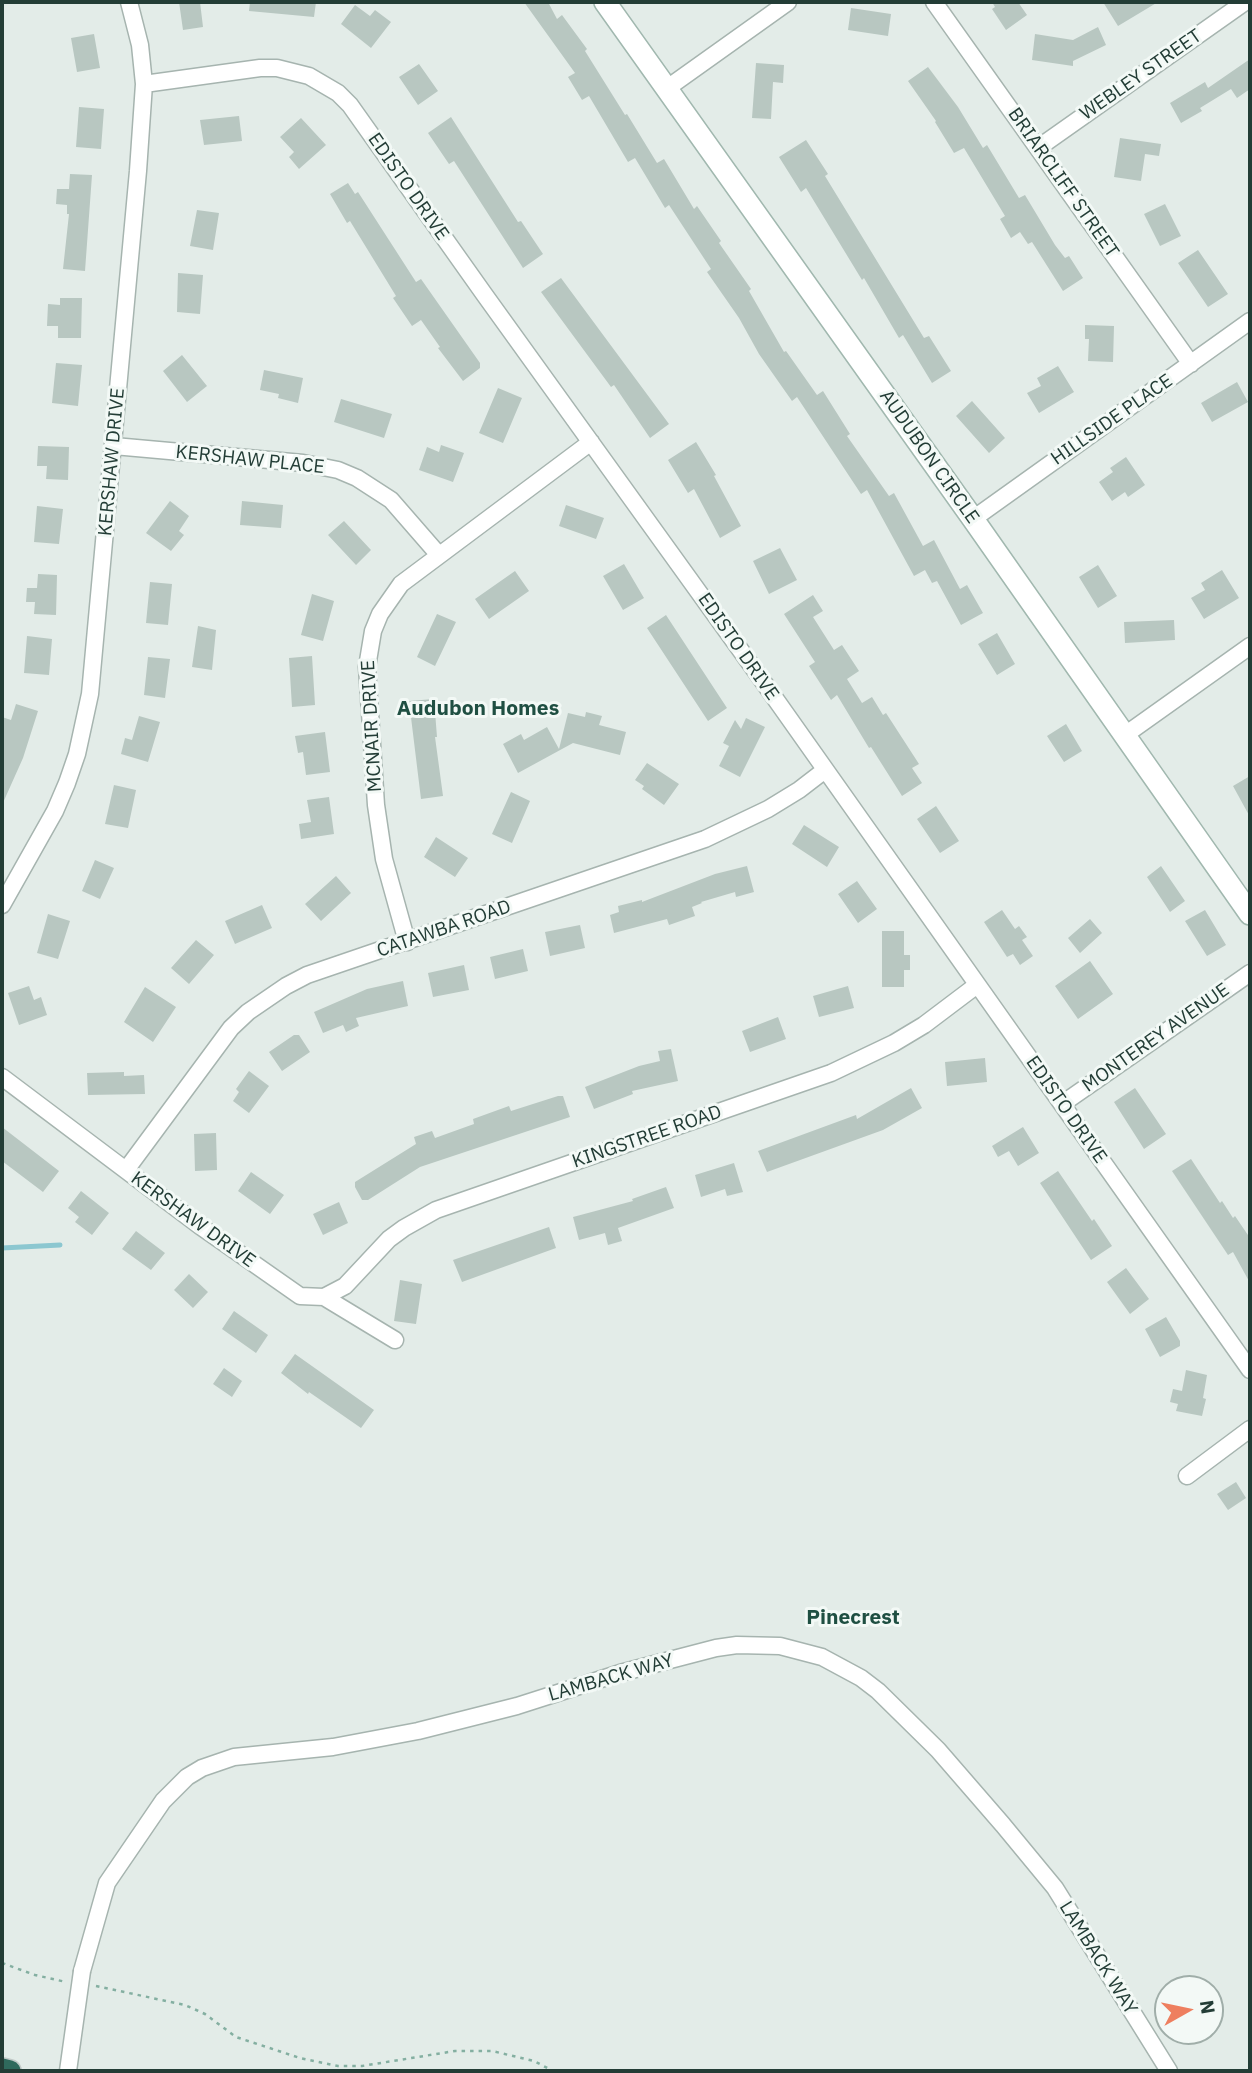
<!DOCTYPE html>
<html>
<head>
<meta charset="utf-8">
<style>
	body { margin:0 }
	#map { position:relative; width:1252px; height:2073px; overflow:hidden; background:#e3ece8; font-family:"IBM Plex Sans",sans-serif }
	canvas { display:block }
	.frame { position:absolute; inset:0; border:4px solid #233d36; pointer-events:none }
	.north { position:absolute; left:1154px; top:1975px; width:70px; height:70px; box-sizing:border-box; background:#f3f9f6; border:2px solid #a0aea9; border-radius:50%; rotate:81deg; font-size:19px; font-weight:700; line-height:28px; text-align:center; color:#233d36 }
	.north::after { content:''; display:block; margin:auto; width:24px; height:32px; background:#ee7f5f; clip-path:polygon(50% 0,100% 100%,50% 72%,0 100%) }
</style>
</head>
<body>
<div id="map">
<canvas width="1252" height="2073"></canvas>
<div class="frame"></div>
<div class="north">N</div>
</div>
<script>
const ctx = document.querySelector('canvas').getContext('2d');
ctx.lineJoin = 'round';
const shape = rows => new Path2D(rows.map(r => 'M' + r).join(''));
function strokePath(path, color, width, dash) { ctx.strokeStyle = color; ctx.lineWidth = width; ctx.lineCap = dash ? 'butt' : 'round'; ctx.setLineDash(dash || []); ctx.stroke(path); }
function paint(path, color) { ctx.fillStyle = color; ctx.fill(path, 'evenodd'); }
function drawText(font, color, halo, rows, align = 'center') {
  ctx.font = font + ' "IBM Plex Sans",sans-serif'; ctx.lineWidth = 6; ctx.setLineDash([]); ctx.textBaseline = 'middle'; ctx.strokeStyle = halo; ctx.fillStyle = color; for (const [text, x, y, turn = 0] of rows) {
    ctx.save(); ctx.translate(x, y); ctx.rotate((+turn || 0) * Math.PI / 180); ctx.textAlign = isNaN(turn) ? turn : align; if (halo) ctx.strokeText(text, 0, 0); ctx.fillText(text, 0, 0); ctx.restore();
  }
}
strokePath(shape([
	[2,1248,60,1245]
]), '#8cc7d0', 5);
paint(shape([
	[179,2,200,2,203,27,183,30],
	[250,2,316,2,314,17,249,11],
	[524,2,548,2,557,19,562,15,587,49,585,51,625,115,627,114,657,163,664,159,694,209,697,206,721,241,719,243,751,289,749,291,784,352,786,351,817,395,823,391,850,434,847,436,889,496,894,493,923,546,934,540,960,589,967,585,983,613,961,625,937,581,932,583,925,570,914,576,867,490,861,494,797,397,792,401,759,354,739,318,707,272,711,269,669,205,665,208,635,158,628,162,589,96,582,100,568,77,575,73],
	[992,2,1018,2,1027,15,1006,30,992,9,995,7],
	[1103,2,1158,2,1118,26],
	[355,5,370,16,375,10,391,22,371,48,341,24],
	[851,8,891,14,888,36,848,30],
	[1098,27,1106,45,1073,61,1073,66,1032,60,1035,34,1073,40],
	[94,34,100,68,77,72,71,38],
	[1250,59,1250,89,1237,98,1231,89,1200,108,1202,111,1181,123,1170,103,1205,82,1208,88],
	[756,63,784,65,783,83,773,82,771,119,752,118],
	[419,64,438,91,418,105,399,77],
	[928,67,958,107,983,148,987,145,1019,198,1025,195,1055,245,1065,258,1069,256,1083,278,1063,291,1032,242,1028,244,1020,232,1011,238,1000,219,1005,216,964,148,954,153,935,122,936,121,908,81],
	[79,107,104,109,101,149,76,147],
	[239,116,242,141,204,145,200,120],
	[451,117,518,222,521,221,543,254,523,268,454,161,449,164,428,133],
	[301,118,326,145,299,169,289,157,294,152,280,137],
	[1120,138,1161,144,1159,156,1145,154,1141,181,1114,177],
	[806,140,828,174,825,176,924,338,929,336,951,371,932,383,903,335,899,338,864,278,862,280,806,188,801,192,779,157],
	[70,174,92,175,85,271,63,269,69,214,67,214,67,205,56,204,57,189,69,189],
	[348,183,355,194,358,192,416,282,421,279,480,363,480,368,463,381,438,348,440,347,421,320,412,326,393,298,396,296,350,221,347,223,330,194],
	[1165,204,1181,236,1160,246,1144,214],
	[197,210,219,213,213,250,190,246],
	[1198,250,1228,294,1208,307,1178,263],
	[178,273,203,275,200,314,177,312],
	[561,278,669,424,650,438,614,385,611,387,541,292],
	[60,298,82,298,81,338,58,338,58,326,47,326,48,304,60,305],
	[1085,325,1114,326,1113,362,1088,361,1089,339,1085,339],
	[182,355,207,386,187,402,163,371],
	[56,363,82,365,78,406,52,403],
	[1058,366,1074,392,1039,413,1027,393,1041,386,1037,378],
	[264,370,303,378,298,403,278,398,279,394,260,390],
	[1237,382,1248,402,1212,422,1201,403],
	[498,388,522,398,503,443,479,433],
	[341,399,392,414,384,438,334,422],
	[972,401,1005,438,989,453,956,416],
	[696,442,716,475,714,476,741,526,720,538,694,489,688,493,668,460],
	[441,445,464,453,453,482,419,470,427,447,439,452],
	[38,446,69,447,68,480,46,479,47,466,37,466],
	[1126,457,1145,485,1128,497,1125,492,1112,501,1099,482,1113,472,1110,468],
	[170,501,189,516,179,531,184,535,171,551,146,533],
	[242,501,283,505,281,528,240,525],
	[566,505,604,518,596,539,559,526],
	[37,506,63,509,59,544,34,542],
	[344,521,371,550,356,565,328,535],
	[780,548,797,580,769,594,753,561],
	[624,564,644,598,623,610,603,576],
	[1098,565,1117,596,1098,608,1079,577],
	[1222,570,1239,598,1204,619,1191,598,1205,590,1201,583],
	[515,571,529,591,489,619,475,599],
	[38,574,57,575,56,615,34,614,35,602,26,602,27,588,37,588],
	[150,582,172,584,168,625,146,623],
	[312,594,334,601,323,641,301,635],
	[813,595,823,611,813,617,834,650,842,645,859,671,847,679,862,703,872,697,883,715,886,713,919,764,912,768,922,783,902,796,871,747,869,748,837,695,831,700,809,666,815,662,784,614],
	[437,614,456,622,435,666,417,657],
	[666,615,727,708,708,721,647,628],
	[1174,620,1175,640,1125,643,1124,622],
	[198,626,216,630,212,670,192,667],
	[997,633,1015,664,997,675,978,644],
	[27,636,52,639,49,675,24,673],
	[312,656,315,705,292,707,289,658],
	[148,657,170,659,165,698,144,695],
	[434,699,437,737,435,737,443,796,421,799,409,701],
	[16,704,38,711,23,758,2,805,2,717,11,720],
	[586,712,602,716,599,725,626,732,620,755,573,743,518,773,503,744,521,734,524,740,547,727,559,749,568,713,585,717],
	[139,716,160,722,148,762,121,754,125,738,132,740],
	[746,718,765,727,740,777,719,766,729,746,723,743,735,720,741,729],
	[1066,724,1082,751,1064,762,1047,736],
	[325,732,330,772,306,775,303,752,298,753,295,736],
	[647,763,679,784,664,805,642,789,644,786,635,780],
	[1250,776,1250,817,1233,786],
	[114,785,136,790,128,828,105,824],
	[511,792,530,801,512,843,492,834],
	[329,797,334,834,301,839,299,824,311,822,307,800],
	[936,806,959,841,940,853,917,819],
	[804,825,839,847,827,867,792,844],
	[436,837,468,858,455,877,424,857],
	[95,860,114,868,100,899,82,891],
	[747,866,754,892,736,897,735,892,701,902,702,903,692,907,695,916,669,925,667,919,614,933,610,915,619,912,618,906,642,900,642,902,715,874],
	[1161,866,1185,901,1170,912,1147,877],
	[336,876,351,893,321,921,305,904],
	[857,881,877,909,858,923,838,894],
	[262,905,272,928,235,944,225,921],
	[1002,910,1015,929,1019,926,1027,937,1022,940,1033,956,1020,965,1013,954,1007,957,984,922],
	[1205,910,1226,945,1207,956,1185,921],
	[48,914,70,921,58,959,37,953],
	[1090,919,1102,933,1080,953,1068,938],
	[580,925,585,948,550,956,545,932],
	[882,931,904,931,904,955,910,955,910,970,904,970,904,987,882,987],
	[196,940,214,955,189,984,171,968],
	[523,949,528,971,495,979,490,957],
	[1090,961,1113,994,1078,1019,1055,986],
	[464,965,469,990,433,997,428,973],
	[403,981,408,1006,356,1018,359,1026,346,1032,343,1025,323,1033,314,1012,367,989],
	[29,986,34,1000,41,997,47,1015,19,1025,8,993],
	[848,986,854,1008,819,1017,813,996],
	[145,987,176,1007,153,1042,124,1022],
	[778,1017,786,1039,750,1052,742,1031],
	[294,1035,299,1035,310,1052,282,1071,269,1052],
	[671,1049,678,1081,632,1091,633,1094,594,1109,585,1087,639,1066,660,1061,658,1051],
	[985,1058,987,1082,947,1086,945,1062],
	[249,1071,269,1086,249,1113,233,1101,239,1092,236,1089],
	[124,1072,124,1076,144,1075,145,1094,88,1095,87,1073],
	[911,1088,922,1108,883,1130,767,1172,758,1151,856,1115,857,1119],
	[1135,1088,1166,1134,1144,1149,1114,1102],
	[558,1096,563,1096,570,1117,420,1167,368,1200,362,1200,355,1187,355,1182,416,1144,414,1137,432,1131,435,1138,474,1124,473,1119,509,1106,511,1111],
	[2,1127,59,1171,43,1192,2,1161],
	[1023,1127,1039,1153,1018,1166,1009,1151,998,1157,992,1146],
	[216,1133,217,1170,195,1171,194,1134],
	[1191,1159,1220,1203,1222,1201,1233,1218,1235,1216,1250,1238,1250,1283,1233,1252,1228,1255,1172,1171],
	[734,1163,743,1192,727,1196,725,1189,701,1197,695,1175],
	[1058,1171,1092,1221,1094,1219,1112,1246,1091,1260,1040,1183],
	[251,1172,284,1195,270,1214,238,1191],
	[666,1187,674,1208,618,1228,622,1241,608,1245,605,1233,579,1240,573,1217,633,1201,632,1199],
	[81,1191,109,1213,92,1235,75,1222,79,1217,68,1208],
	[339,1202,348,1223,323,1235,313,1214],
	[549,1227,556,1248,462,1282,453,1260],
	[136,1231,165,1253,151,1270,122,1249],
	[1126,1268,1149,1299,1130,1314,1107,1282],
	[189,1274,208,1292,193,1308,174,1290],
	[400,1280,422,1284,416,1324,394,1321],
	[234,1311,268,1335,256,1353,222,1329],
	[1166,1317,1180,1341,1180,1346,1160,1357,1145,1329],
	[295,1354,374,1410,361,1428,309,1392,308,1394,281,1373],
	[224,1368,242,1381,232,1397,213,1384],
	[1186,1370,1207,1375,1203,1398,1206,1399,1202,1416,1176,1411,1178,1404,1170,1402,1173,1389,1182,1391],
	[1236,1482,1246,1498,1228,1510,1217,1494]
]), '#b8c7c1');
const street = shape([
	[934,2,1191,364],
	[144,84,260,68,277,68,309,76,338,93,350,105,484,294,762,680,1250,1370],
	[666,89,788,2],
	[1038,148,1245,2],
	[114,446,303,463,338,470,357,478,391,500,438,554],
	[973,519,1250,321],
	[1125,735,1250,646],
	[2,905,55,811,67,783,77,754,90,694,138,171,144,84,140,45,129,2],
	[407,942,384,859,376,805,367,667,373,631,380,614,401,584,591,442],
	[2,1077,200,1226,300,1296,324,1297,395,1340],
	[1062,1104,1250,973],
	[126,1170,231,1028,248,1012,286,986,307,975,705,839,768,809,799,790,825,770],
	[324,1297,345,1286,389,1239,404,1228,436,1210,831,1073,894,1043,924,1025,977,985],
	[1187,1476,1250,1429],
	[82,1971,107,1883,163,1801,187,1777,202,1768,234,1757,333,1747,418,1731,517,1706,620,1673,716,1648,737,1645,780,1646,822,1657,861,1678,878,1691,938,1750,1003,1825,1055,1888,1169,2071]
]);
const secondary = shape([
	[605,2,973,519,1250,914]
]);
const highway = shape([
	[2,2069,10,2071]
]);
strokePath(street, '#a6b4af', 19);
strokePath(secondary, '#a1b8af', 24);
strokePath(highway, '#c1c9c7', 24);
strokePath(shape([
	[2,1963,35,1975,66,1982],
	[96,1986,185,2005,205,2014,236,2037,300,2058,338,2066,362,2066,455,2051,492,2051,534,2061,553,2071]
]), '#84afa1', 2.5, [3.5, 5]);
strokePath(street, '#fff', 16);
strokePath(secondary, '#fff', 21);
strokePath(highway, '#2f695c', 21);
const streetBridge = shape([
	[68,2071,82,1971]
]);
strokePath(streetBridge, '#a6b4af', 19, []);
strokePath(streetBridge, '#fff', 16);
drawText('19px', '#233d36', '#f3f9f6', [
	["WEBLEY STREET",1141,75,-35],
	["BRIARCLIFF STREET",1063,183,55],
	["EDISTO DRIVE",408,187,55],
	["HILLSIDE PLACE",1112,420,-35],
	["AUDUBON CIRCLE",929,457,55],
	["KERSHAW PLACE",250,460,6],
	["KERSHAW DRIVE",112,462,-85],
	["EDISTO DRIVE",738,647,55],
	["MCNAIR DRIVE",372,726,-93],
	["CATAWBA ROAD",444,929,-19],
	["MONTEREY AVENUE",1156,1038,-35],
	["EDISTO DRIVE",1066,1110,55],
	["KINGSTREE ROAD",647,1137,-19],
	["KERSHAW DRIVE",193,1220,36],
	["LAMBACK WAY",611,1678,-16],
	["LAMBACK WAY",1098,1958,58]
]);
drawText('bold 21px', '#1f4f42', '#f3f9f6', [
	["Audubon Homes",478,709],
	["Pinecrest",853,1618]
]);
</script>
</body>
</html>
